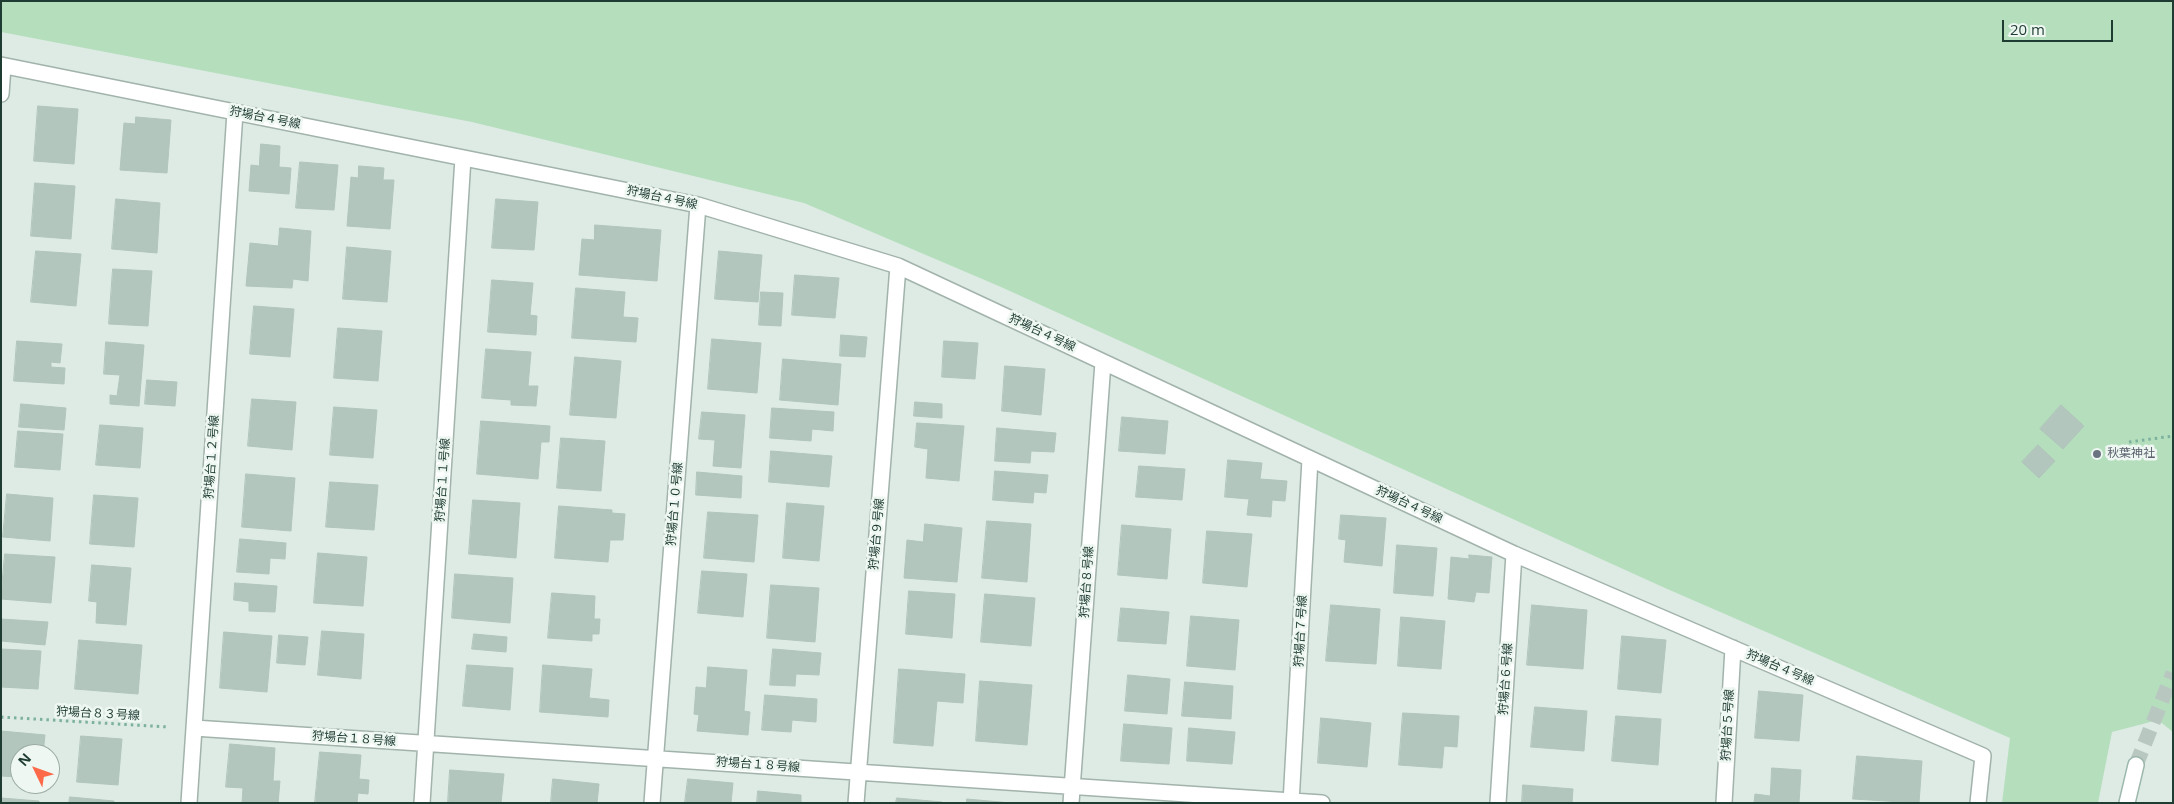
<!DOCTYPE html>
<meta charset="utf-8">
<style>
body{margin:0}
#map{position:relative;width:2174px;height:804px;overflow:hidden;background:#deebe4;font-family:"Open Sans",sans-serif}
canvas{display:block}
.frame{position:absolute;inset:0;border:2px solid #1e3c32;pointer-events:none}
.north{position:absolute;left:10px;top:744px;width:50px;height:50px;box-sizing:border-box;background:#eef7f2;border:1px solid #9baca5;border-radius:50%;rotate:312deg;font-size:14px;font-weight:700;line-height:20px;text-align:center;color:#1e3c32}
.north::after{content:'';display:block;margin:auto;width:18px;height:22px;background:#fc6a4a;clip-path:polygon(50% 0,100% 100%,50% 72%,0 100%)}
.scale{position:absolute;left:2002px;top:20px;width:111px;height:22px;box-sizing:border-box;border:2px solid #1e3c32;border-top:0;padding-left:6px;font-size:15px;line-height:18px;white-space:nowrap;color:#1e3c32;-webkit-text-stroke:4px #eef7f2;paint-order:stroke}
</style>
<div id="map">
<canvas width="2174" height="804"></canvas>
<div class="frame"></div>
<div class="north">N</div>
<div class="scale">20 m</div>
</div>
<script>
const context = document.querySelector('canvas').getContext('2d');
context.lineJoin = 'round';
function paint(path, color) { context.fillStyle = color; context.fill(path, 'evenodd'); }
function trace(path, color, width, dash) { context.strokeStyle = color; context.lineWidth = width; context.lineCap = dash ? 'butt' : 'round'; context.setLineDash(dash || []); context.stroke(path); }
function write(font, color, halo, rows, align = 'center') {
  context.font = font + ' "Open Sans","Noto Sans JP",sans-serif'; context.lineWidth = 5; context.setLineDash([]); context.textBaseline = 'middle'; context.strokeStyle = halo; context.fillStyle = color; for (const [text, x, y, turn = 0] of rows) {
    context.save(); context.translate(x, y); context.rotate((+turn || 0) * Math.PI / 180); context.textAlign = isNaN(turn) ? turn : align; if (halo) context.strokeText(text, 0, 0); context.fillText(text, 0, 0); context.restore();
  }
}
paint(new Path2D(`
 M1 1H2173V732L2158 720 2112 732 2098 803H2002L2010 738 1665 588 1001 287 804 203 472 122 1 32Z`), '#b5debd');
const building = new Path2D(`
 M38 106 78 109 74 164 34 161Z
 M136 117 171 120 167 173 120 170 124 123 135 124Z
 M261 144 280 146 279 167 291 168 289 194 249 191 251 165 259 166Z
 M300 162 338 165 334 210 296 208Z
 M359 166 384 168 383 180H394L390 229 347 226 351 177 358 178Z
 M35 183 75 186 71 239 31 236Z
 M116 199 160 203 157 253 112 249Z
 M496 199 538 202 534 250 492 248Z
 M595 225 661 230 657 281 579 275 582 239 594 240Z
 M280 228 311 231 308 281 293 279 292 288 246 286 250 243 278 246Z
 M347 247 391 251 387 302 343 299Z
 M36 251 81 254 76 306 31 302Z
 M719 251 762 255 758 302 715 299Z
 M113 269 152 271 148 326 109 324Z
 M795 275 839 278 835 318 792 315Z
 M492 280 533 283 530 315 537 316 536 335 488 332Z
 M576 288 625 292 623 317 638 318 636 342 572 338Z
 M761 292 783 293 781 326 759 325Z
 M254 306 294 309 290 357 250 354Z
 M338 328 382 331 378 381 334 378Z
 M841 335 867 337 865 357 840 356Z
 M712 339 761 343 757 393 708 389Z
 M17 341 62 344 60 363 51 362V367L65 368 64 384 14 381Z
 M944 341 978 343 975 379 942 377Z
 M106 342 144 345 139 406 110 404V395L117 396 120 375 104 374Z
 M486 349 531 352 528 386H538L536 406 511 405V400L482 398Z
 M575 357 621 361 616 418 570 415Z
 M783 359 841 364 838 405 780 400Z
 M1005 366 1045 369 1041 415 1002 411Z
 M147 380 177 382 175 406 145 404Z
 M252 399 296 402 292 450 248 446Z
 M915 402 942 404V418L914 416Z
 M21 404 66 408 64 430 19 427Z
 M2061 405 2084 426 2063 449 2040 429Z
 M334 407 377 410 373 458 330 455Z
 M772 408 834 412 833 431 812 429 811 441 770 438Z
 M702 412 745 415 741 468 713 466 715 440 699 439Z
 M1122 417 1168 421 1165 454 1119 451Z
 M481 421 550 426 549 442H541L538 479 477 474Z
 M917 423 964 426 959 481 926 478 928 449 915 447Z
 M100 425 143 428 140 468 96 465Z
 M997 428 1056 433 1054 452 1031 451 1030 463 995 461Z
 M18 431 63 434 60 470 15 467Z
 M561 438 605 441 601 491 557 488Z
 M2038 445 2055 461 2039 478 2022 462Z
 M771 451 832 456 829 487 769 482Z
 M1228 460 1262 463 1260 479 1287 481 1285 501 1272 500 1271 517 1247 515 1249 499 1225 497Z
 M1139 466 1185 469 1182 500 1136 497Z
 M995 471 1048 475 1046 493 1034 492 1033 503 993 500Z
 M697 472 742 476 741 498 696 495Z
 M246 474 295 478 291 531 242 527Z
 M330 482 378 485 374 530 326 527Z
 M7 494 53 498 50 541 3 537Z
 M94 495 138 498 134 547 90 544Z
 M473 500 520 503 516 558 469 554Z
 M787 503 824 506 819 561 783 558Z
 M559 506 612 510V513L625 514 623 540H610L608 562 555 558Z
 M708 512 758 515 754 562 704 558Z
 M1341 515 1386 518 1382 566 1344 562 1346 540 1339 539Z
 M987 521 1031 524 1027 582 982 578Z
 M925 524 962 528 957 582 904 578 907 540 923 542Z
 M1122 525 1171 529 1167 579 1118 575Z
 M1207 531 1252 534 1247 587 1203 583Z
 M240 539 286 543 285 559 270 558 269 574 237 572Z
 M1397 545 1437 548 1433 596 1394 593Z
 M318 553 367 557 363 606 314 603Z
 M5 554 55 557 51 603 1 599Z
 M1469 555 1492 557 1489 593 1476 592 1474 602 1448 599 1451 557 1469 559Z
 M92 565 131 568 126 625 96 623 97 602 89 601Z
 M702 571 747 574 743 617 698 613Z
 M455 574 513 578 510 623 452 618Z
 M235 583 277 586 275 612 249 611V602L234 600Z
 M771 585 819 588 815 642 767 638Z
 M909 591 955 594 952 638 906 634Z
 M552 593 595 596 594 619H600L599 634H592V641L548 638Z
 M985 594 1035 598 1031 646 981 642Z
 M1331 605 1380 609 1376 664 1326 661Z
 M1532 605 1587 610 1583 669 1527 665Z
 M1121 608 1169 612 1166 644 1118 641Z
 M1191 616 1239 620 1235 670 1187 666Z
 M1401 617 1445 621 1441 669 1398 666Z
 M1 619 48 622 45 645 1 641Z
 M322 631 364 634 361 679 318 675Z
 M224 632 272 636 267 692 220 688Z
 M474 634 507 637 506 652 472 649Z
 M279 635 308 637 305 665 277 663Z
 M1622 636 1666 640 1661 693 1618 689Z
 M79 640 142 645 138 694 75 689Z
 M1 649 41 651 38 689 1 687Z
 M773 649 821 653 819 675 796 674 795 686 770 685Z
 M467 665 513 668 510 710 463 706Z
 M543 665 592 669 589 698 609 700 608 717 540 712Z
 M708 667 747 670 744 711 750 712 748 735 697 731 699 715 694 714 696 687 706 688Z
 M899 669 965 674 963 703 937 701 933 746 894 743Z
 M1128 675 1170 679 1167 714 1125 711Z
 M980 681 1032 685 1027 745 976 741Z
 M1185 682 1233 686 1231 719 1182 716Z
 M1759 691 1803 695 1799 741 1755 738Z
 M765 695 817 699 816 722 792 720 791 732 762 730Z
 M1535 707 1587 711 1584 751 1531 747Z
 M1403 713 1459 716 1457 747 1444 746 1442 768 1399 765Z
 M1616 716 1661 719 1658 765 1612 761Z
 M1321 718 1371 723 1367 767 1318 763Z
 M1124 724 1172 728 1169 764 1121 761Z
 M1189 728 1235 732 1232 764 1187 761Z
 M1 731 45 735 43 754H20V777L1 776Z
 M81 736 122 739 118 785 77 782Z
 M230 744 275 748 273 781H280L278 803H242L243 788 226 787Z
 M320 752 361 755 359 779 369 780 368 794 358 793 357 803H315Z
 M1857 756 1922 761 1919 803 1853 799Z
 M1772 768 1801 770 1799 803H1754L1755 794 1770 796Z
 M450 770 504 774 501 803H448Z
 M553 779 599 784 597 803H551Z
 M688 779 733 783 731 803H685Z
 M1523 785 1573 789 1572 803H1522Z
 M758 791 801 795V803H757Z
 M70 797 114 801V803H69Z
 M1 798 39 801V803H1Z
 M897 798 942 802V803H896Z
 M967 799 1011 803H967Z`);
paint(building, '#b3c6bd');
trace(building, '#b0c5bb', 1);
trace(new Path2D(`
 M2136 765 2173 673`), '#b8c8c0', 15, [15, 8]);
const street = new Path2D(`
 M1 65 698 205 898 266 1514 554 1983 756 1978 803
 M1 94 3 66
 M194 728 1322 803
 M189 803 235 112
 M422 803 463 158
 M652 803 698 205
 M856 803 898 266
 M1071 803 1103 362
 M1291 803 1310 459
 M1498 803 1514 554
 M1724 803 1733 648`);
const secondary = new Path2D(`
 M2127 803 2136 765`);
trace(street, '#a1b3ab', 18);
trace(secondary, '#9cb7ac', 18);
trace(new Path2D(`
 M2129 442 2173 436
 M1 717 168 727`), '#7cb19d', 3, [2.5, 4]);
trace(street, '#fff', 15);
trace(secondary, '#fff', 15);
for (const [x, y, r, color] of [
 [2097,454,5,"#6b7280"]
]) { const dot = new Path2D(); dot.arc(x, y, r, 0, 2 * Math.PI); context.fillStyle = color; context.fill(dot); trace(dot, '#eef7f2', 2); }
write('12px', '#1e3c32', '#eef7f2', [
 ["狩場台４号線",265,118,11],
 ["狩場台４号線",662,198,12],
 ["狩場台４号線",1042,333,25],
 ["狩場台１２号線",212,457,-86],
 ["狩場台１１号線",443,480,-86],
 ["狩場台１０号線",675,504,-85],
 ["狩場台４号線",1409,505,25],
 ["狩場台９号線",877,534,-85],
 ["狩場台８号線",1087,582,-86],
 ["狩場台７号線",1301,631,-87],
 ["狩場台４号線",1780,668,23],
 ["狩場台６号線",1506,679,-86],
 ["狩場台８３号線",98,714,3],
 ["狩場台５号線",1728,725,-87],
 ["狩場台１８号線",354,739,4],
 ["狩場台１８号線",758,765,4]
]);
write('12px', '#5b616d', '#eef7f2', [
 ["秋葉神社",2107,454]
], 'left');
</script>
